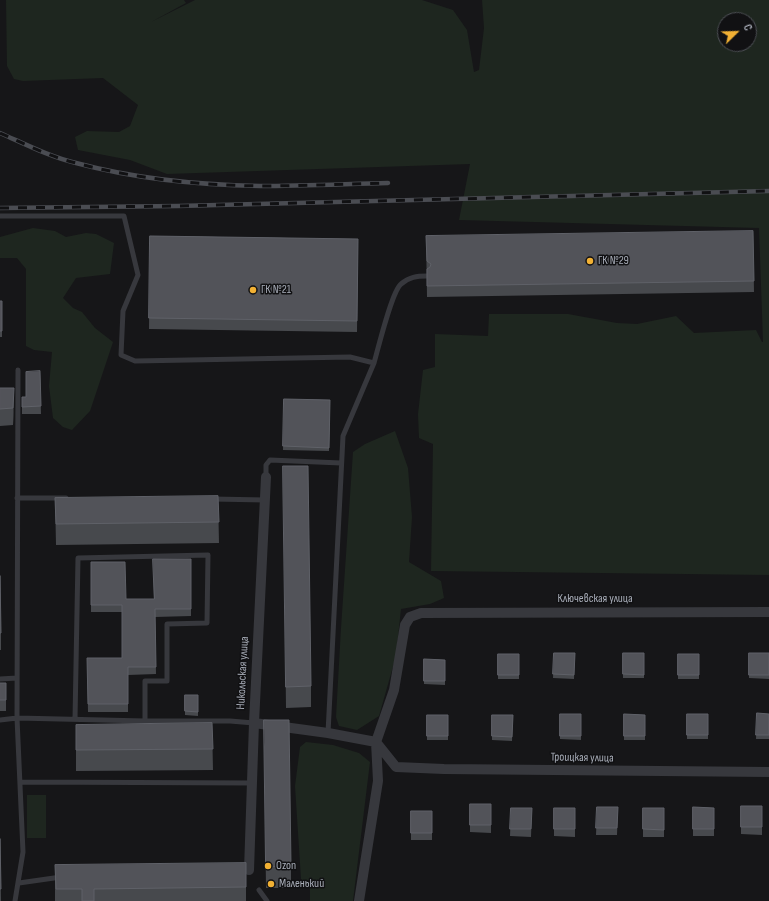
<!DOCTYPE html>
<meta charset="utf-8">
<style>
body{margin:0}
#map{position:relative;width:769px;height:901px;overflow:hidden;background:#161618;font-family:"Sofia Sans Condensed",sans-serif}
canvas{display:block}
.north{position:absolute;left:717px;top:12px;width:40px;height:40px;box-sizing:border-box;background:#111113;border:1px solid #4d4f55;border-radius:50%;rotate:67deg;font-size:11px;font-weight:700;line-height:16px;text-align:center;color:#a8adb8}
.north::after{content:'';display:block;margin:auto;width:14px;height:18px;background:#f2b134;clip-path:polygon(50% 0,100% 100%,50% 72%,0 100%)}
</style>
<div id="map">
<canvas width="769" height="901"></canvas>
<div class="north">С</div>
</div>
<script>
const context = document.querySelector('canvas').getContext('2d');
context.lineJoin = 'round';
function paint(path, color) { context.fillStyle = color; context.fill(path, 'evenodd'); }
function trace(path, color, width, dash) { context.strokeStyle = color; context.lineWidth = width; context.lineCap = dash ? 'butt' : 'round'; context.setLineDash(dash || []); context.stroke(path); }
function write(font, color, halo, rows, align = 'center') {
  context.font = font + ' "Sofia Sans Condensed",sans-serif'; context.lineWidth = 3; context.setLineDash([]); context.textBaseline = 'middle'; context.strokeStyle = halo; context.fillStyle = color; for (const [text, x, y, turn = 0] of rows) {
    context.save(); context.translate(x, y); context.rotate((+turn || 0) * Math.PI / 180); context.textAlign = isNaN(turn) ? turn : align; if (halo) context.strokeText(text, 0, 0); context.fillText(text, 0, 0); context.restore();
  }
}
paint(new Path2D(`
 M6 0H184L186 3 151 22 195 0H422L453 10 467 30 474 72 479 70 484 28 482 0H769V575L431 571 433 444 419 438 418 414 423 370 435 367V334L488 336 489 314H568L617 323 637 324 676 316 694 333 756 330 762 342H763L759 228 459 220 470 164 167 174 130 160 78 150 75 137 87 131 119 132 130 126 138 105 103 78 23 81 14 79 7 66ZM725 20H749V44H725Z
 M33 228 55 231 66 237 86 233 96 234 114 243 110 274 76 278 63 298 73 308 82 312 95 328 113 342 90 411 72 430 63 427 53 418 49 386 52 352 34 350 26 346V269L17 258H0V237Z
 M395 431 408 468 412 517 409 562 441 581 444 598 430 604 401 609 396 656 379 716 357 730 339 726 336 717 341 628 353 452 365 444Z
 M306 742 333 745 359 753 370 762 353 901H310V887L301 879 295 786 300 747Z
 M27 795H46V838H27Z`), '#1e261f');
trace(new Path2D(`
 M0 216H124L138 275 123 311 121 355 135 361 350 357 374 363 343 436 328 733
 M374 363C378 349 392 291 401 284 409 277 417 276 427 276
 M266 477V465L270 460 341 463
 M17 498H66
 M212 499 266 500
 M0 679 17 678
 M75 719 78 558 208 555 207 623 167 624V681H145V721
 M0 720 17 718 145 721H230L254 723
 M20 782 252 783
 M19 883 61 877
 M259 890 267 901
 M15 901 23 852 17 718 18 370`), '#37383d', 5);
trace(new Path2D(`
 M254 723 328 733 376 742 396 767 444 769 769 772
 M249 870 254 723 266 477
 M359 901 378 781 376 742 394 690 405 625 410 617 421 613 769 612`), '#37383d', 10);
const rail = new Path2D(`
 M0 133C25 144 50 157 76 163 136 179 198 185 260 186 303 186 345 184 388 183
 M0 208 178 206 769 191`);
trace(rail, '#4a4c52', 4.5);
trace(rail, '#111113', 3, [9]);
paint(new Path2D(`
 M753 231 754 292 427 297 426 236Z
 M150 236 358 239 357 332 149 329Z
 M0 301H2V337H0Z
 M40 371 41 414H22V397H26Z
 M0 388 14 405 13 425 0 426V455Z
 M284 399 330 400 329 451 283 450Z
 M283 466 311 686V707L286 708Z
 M218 496 219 543 56 545 55 498Z
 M191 559V616L155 617 156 674 128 675V712H88L87 658H122V612H91V562L126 599H154Z
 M0 576 1 633V650H0Z
 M554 653H575L574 679 553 678Z
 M623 653H644V678H623Z
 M749 653H769V679L749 678Z
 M498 654H519V679H498Z
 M678 654H699V679H678Z
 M424 659 445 660V685L424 684Z
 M0 683 6 694V711H0Z
 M185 695H198V716L185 715Z
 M757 713 769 714V739H756Z
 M560 714H581V740L560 739Z
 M624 714 645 715V740H624Z
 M687 714H708V739H687Z
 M427 715H448V740H427Z
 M492 715H513L512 741 492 740Z
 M212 723 213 770 76 771V725Z
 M264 742 291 866V888H266Z
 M470 804H491V833L470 832Z
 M741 806H762V835L741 834Z
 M597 807H618L617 835H596Z
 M693 807 714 808V836H693Z
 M511 808H532L531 837 510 836Z
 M554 808H575V837L554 836Z
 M643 808H664V837H643Z
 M411 811H432V840H411Z
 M0 839 1 901H0Z
 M246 863V901H55V865Z`), '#47494d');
paint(new Path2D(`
 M14 388V405L13 425V408Z`), '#2f3033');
const building = new Path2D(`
 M753 231 754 281 427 286V269L430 267 431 264 427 261 426 236Z
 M150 236 358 239 357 321 149 318Z
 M0 301H2V331H0Z
 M40 371 41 406 22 407V397H26V372Z
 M0 388H14L13 408 0 409Z
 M284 399 330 400 329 448 283 446Z
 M283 466H308L311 686 286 687Z
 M218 496 219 522 56 524 55 498Z
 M153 559H191V609H155L156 667H128V704H88L87 658H122V605H91V562H125L126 599H154Z
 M0 576 1 633H0Z
 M554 653H575L574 675 553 674Z
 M623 653H644V675L623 674Z
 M749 653H769V675H749Z
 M498 654H519V675H498Z
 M678 654H699V675H678Z
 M424 659 445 660V681H424Z
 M0 683H6V700H0Z
 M185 695H198V712L185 711Z
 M757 713 769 714V735H756Z
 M560 714H581V736H560Z
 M624 714 645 715V736H624Z
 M687 714H708V735H687Z
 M427 715H448V736H427Z
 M492 715H513L512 737 492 736Z
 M264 720H289L291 866 266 867Z
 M212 723 213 749 76 750V725Z
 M470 804H491V825H470Z
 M741 806H762V827H741Z
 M597 807H618L617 828H596Z
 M693 807 714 808V829H693Z
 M511 808H532L531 829H510Z
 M554 808H575V829H554Z
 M643 808H664V830L643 829Z
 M411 811H432V833H411Z
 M0 839 1 889H0Z
 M246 863V887L94 889V901H82V889H56L55 865Z`);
paint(building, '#525359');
trace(building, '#5f6168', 1);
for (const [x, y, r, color] of [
 [590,261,4,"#f2b134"],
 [253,290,4,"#f2b134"],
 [268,866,4,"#f2b134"],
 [271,884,4,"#f2b134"]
]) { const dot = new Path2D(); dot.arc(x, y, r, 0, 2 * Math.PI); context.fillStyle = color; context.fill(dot); trace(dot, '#111113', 1.5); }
write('12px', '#a8adb8', '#111113', [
 ["ГК №29",598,261],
 ["ГК №21",261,290],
 ["Ozon",276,866],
 ["Маленький",279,884]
], 'left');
write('12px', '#a8adb8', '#111113', [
 ["Ключевская улица",595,599],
 ["Никольская улица",243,673,-87],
 ["Троицкая улица",582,758,1]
]);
</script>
